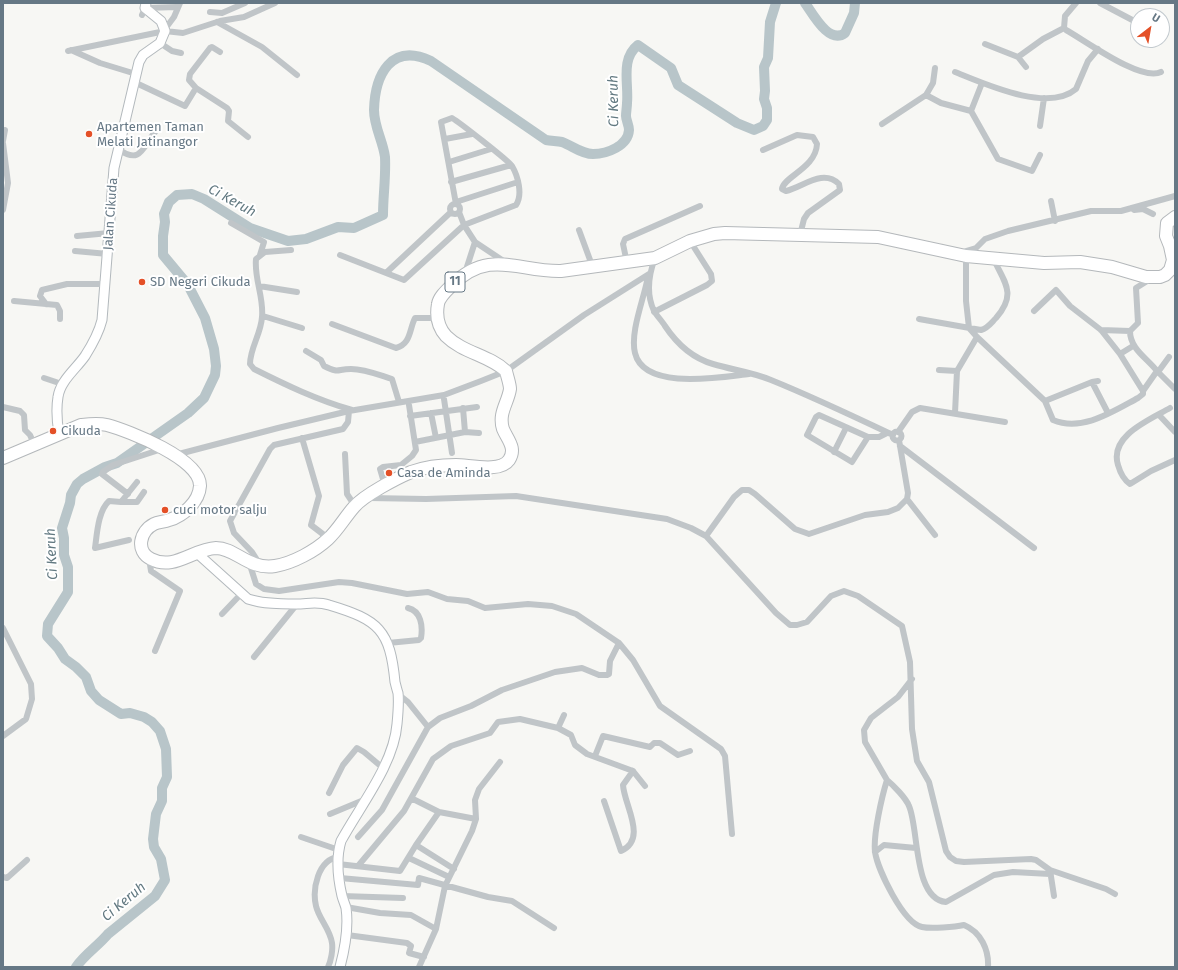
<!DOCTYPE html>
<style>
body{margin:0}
#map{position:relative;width:1178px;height:970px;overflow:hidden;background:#f7f7f4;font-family:"Fira Sans",sans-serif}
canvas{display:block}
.frame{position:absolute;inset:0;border:4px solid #667885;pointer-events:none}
.north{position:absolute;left:1130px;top:8px;width:40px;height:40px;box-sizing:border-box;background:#fff;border:1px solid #c2c9ce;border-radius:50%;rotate:31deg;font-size:11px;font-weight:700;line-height:16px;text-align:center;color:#667885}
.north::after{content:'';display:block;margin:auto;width:14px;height:18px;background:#e45027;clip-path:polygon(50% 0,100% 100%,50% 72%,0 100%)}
</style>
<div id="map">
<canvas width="1178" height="970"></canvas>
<div class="frame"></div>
<div class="north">U</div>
</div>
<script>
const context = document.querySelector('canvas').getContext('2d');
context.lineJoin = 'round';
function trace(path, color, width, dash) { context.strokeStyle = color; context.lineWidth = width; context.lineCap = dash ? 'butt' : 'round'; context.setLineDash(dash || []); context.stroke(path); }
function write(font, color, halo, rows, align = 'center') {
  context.font = font + ' "Fira Sans",sans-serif'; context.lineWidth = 4; context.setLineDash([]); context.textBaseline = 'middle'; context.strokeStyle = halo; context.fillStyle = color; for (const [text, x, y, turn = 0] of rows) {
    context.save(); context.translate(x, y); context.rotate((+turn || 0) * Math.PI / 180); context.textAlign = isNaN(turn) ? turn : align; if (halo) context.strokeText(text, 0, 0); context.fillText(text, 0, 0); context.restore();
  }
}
trace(new Path2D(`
 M805 3C813 14 829 45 845 33L854 13 855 3
 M76 967C85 954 98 946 108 934L155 896 165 880 161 859 154 847 153 839 156 814 162 801V788L167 777 166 749 160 731 152 722 144 717 130 713 121 714 99 700 91 691 86 677 76 667 65 659 58 648 47 636 48 624 68 592V567L64 555V538L62 528 70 503 71 495 77 484 83 479 105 467 117 463 188 413 204 398 215 375 216 366 214 349 205 318 188 285 163 255V236L165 222 164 214 169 202 177 195 192 194 204 199 250 228 288 241 306 239 338 227 354 228 383 215C383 196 386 177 385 157 383 141 374 127 374 110 375 75 391 42 431 61L546 140C551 141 557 141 562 142 573 146 581 154 593 154 607 154 628 146 629 130 629 125 626 120 626 116 626 112 627 107 627 103 629 84 620 59 638 45L671 68 678 85 737 123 754 130 763 126 767 120V108L764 99 765 91 764 67 768 58 770 22 776 3`), '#b8c5c9', 10);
const secondary = new Path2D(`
 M59 434C57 422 56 409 58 397 60 381 76 369 85 356 92 345 99 332 102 320L114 168 139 62 143 55 160 43 165 31 161 21 145 8 146 3
 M198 554 248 599C263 604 281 604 296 604 308 604 317 601 329 605 379 620 390 630 395 682 396 686 397 690 398 693 399 703 398 714 397 724 394 764 360 806 341 841 336 858 338 879 342 896 343 900 345 904 346 908 349 928 345 948 340 967`);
const highway = new Path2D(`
 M3 458 81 425C90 424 98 423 107 425 129 431 201 459 200 486 199 502 183 516 169 520 164 522 158 522 154 524 140 531 135 551 151 559 174 571 193 549 216 548 236 548 248 570 275 566 293 563 315 551 328 539 338 530 345 517 354 507 364 495 397 478 411 472 425 467 441 465 456 465 469 465 500 473 509 460 517 448 507 439 503 429 498 413 508 403 510 389 510 384 507 376 506 371 489 355 463 353 446 336 438 327 436 315 438 304 439 297 447 290 452 285 490 248 518 272 561 271L655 258 690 241 714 234 725 233 878 237 966 256 1044 263 1080 262 1112 267 1146 277H1160L1165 275 1170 270 1173 260 1170 246 1166 236 1167 223 1175 217`);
trace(secondary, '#b3b9bd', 11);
trace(highway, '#b4b8bb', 14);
trace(new Path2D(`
 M1076 3 1065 16 1064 28 1066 30C1086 41 1141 82 1161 72
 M1100 3 1138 23
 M210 12 222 13 245 3
 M142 15 145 8 176 7
 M217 22 262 47 297 75
 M165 29 174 17 180 3
 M160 43 172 51 181 53
 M985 44 1018 57 1043 39 1064 28
 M71 50 100 63 136 74
 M68 51 165 31 183 33 220 21 244 17 275 3
 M1018 57 1026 67
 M955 72C985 84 1048 113 1076 89L1088 61 1098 49
 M134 82 185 106 196 88 189 80 190 74 210 48 212 47 220 52
 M196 88 227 108 229 111 228 121 248 137
 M926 95 933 83 935 68
 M971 111 982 83
 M882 124 926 95 941 103 971 111 998 159 1032 171 1040 155
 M1040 126 1044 98
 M445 139 472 134
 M3 141 5 130
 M3 143 8 183 3 210
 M118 149C141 165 142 148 155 132
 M763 150 797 135 813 137 817 144C816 168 783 177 782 189L786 191C803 187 823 168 839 184L840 190 808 213 804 219 800 235
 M449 162 491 149
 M451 182 511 165
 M1051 201 1055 221
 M456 202 518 182
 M450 209a5 5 0 1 1 10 0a5 5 0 1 1-10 0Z
 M1134 210 1143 209 1153 214
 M459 212 464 225 475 242 465 273
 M231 223 264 242 260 255
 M579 230 593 268
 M77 236 109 233
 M475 242 505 262
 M291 250 265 252 256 259C254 279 264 297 262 317 261 334 250 348 250 364L254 369C286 385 317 400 352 410
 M75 251 108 254
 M340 255 404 280 464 225 516 205C523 195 518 176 512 166 509 161 459 122 452 118L441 122 456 204
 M963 256 966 251 976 248 985 239 1008 231 1091 211H1121L1175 196
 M966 256V301L969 328 977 337 1045 401 1092 382
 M655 258C649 274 646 294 654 311 657 316 662 321 665 326 677 344 692 358 713 364 733 370 752 372 771 380 813 397 853 416 893 435
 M627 263 623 244 625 239 700 206
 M387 272 451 212
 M647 281C643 301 630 333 635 353 644 391 721 377 749 374
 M259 286 297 292
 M14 301 57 305 60 311V319
 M46 304 40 296 42 290 67 284H104
 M1034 311 1056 290 1070 306 1101 330 1120 354
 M654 312 707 285 712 281 711 274 690 241
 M263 316 302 328
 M919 319 981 330C988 328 991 323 996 318 1017 294 1005 283 993 258
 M332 324 396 348C411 344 409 330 415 318H438
 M1101 330 1130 331
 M1130 331 1138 323 1136 288 1152 278
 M1130 331C1130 349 1147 358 1157 371
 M1133 346 1120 354 1143 391 1157 371 1175 389
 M306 351 321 360 324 366C340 374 336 369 351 369 365 369 379 375 392 379L399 402
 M939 370 957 371 977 337
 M1158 372 1169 357
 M44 378 62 384
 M1098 381 1092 382 1108 413
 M444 399 452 453
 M1045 401 1053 420C1082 432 1112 412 1138 398L1143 394V391
 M3 407 20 411 24 415 25 430 30 435 35 446
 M463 408 465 432
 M1170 408C1149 420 1109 436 1118 465 1120 472 1124 480 1130 484L1151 471 1175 460
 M431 413 436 438
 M955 413 957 371
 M1159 415 1175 432
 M410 416 477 407
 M892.5 436a4.5 4.5 0 1 1 9 0a4.5 4.5 0 1 1-9 0Z
 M898 432 912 412 920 408 1005 422
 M868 437 852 462 807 435 816 417 819 415 868 437H879L887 433
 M302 438 319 496 311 525 328 538
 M415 442 465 432 479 433
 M900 446 1034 548
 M834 452 846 428
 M345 454 347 494 355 506
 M175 455 278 428 349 411 444 395 481 381 506 371 584 315 649 274
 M385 486 380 469 383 467 401 465 412 456 416 450 409 405
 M128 494 102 474 103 472 113 465 162 449
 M369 498 426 499 516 496 667 519 691 528 706 536 776 613 790 625H797L807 622 831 596 844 591 858 596 902 626 910 662 912 729 917 761 929 782 946 851 950 857 956 861 964 862 1031 859 1036 860 1050 870 1054 896
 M907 499 935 535
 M121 502H137L144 492
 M706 536 734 497 742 490H749L755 494 795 529 809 534 865 515 888 512 898 508 907 499 908 493 899 440
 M129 540 95 548C97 534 98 511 109 501L121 502 137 482
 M149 558 151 571 180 591 155 651
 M249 562 256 584 264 589 279 591 339 582 352 583 407 594 428 592 447 599 468 601 485 608 528 604 552 606 576 614 619 643 610 661 609 674 607 675H599L582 668 555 672 502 690 471 706 440 718 428 727 382 810 358 837
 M259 563 252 552 234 533 230 521 270 449 274 445 343 429 348 422 349 411
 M222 614 241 594
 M3 628 31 684 32 699 26 719 3 736
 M388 643 419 640 421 638C423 626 421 611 408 608
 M619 643 633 660 660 706 721 749 725 756 732 834
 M254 657 297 604
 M912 679 898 697 871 718 864 730 865 742 887 780C882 796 873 835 875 852 878 870 903 923 922 927 931 929 955 927 964 925 981 932 989 950 988 967
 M398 694 408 702 428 727
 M558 728 571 735 575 745 587 754 633 771 645 786
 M595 756 603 736 650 747 654 743H660L678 755 690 751
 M887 780C893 785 906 798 909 806 919 828 913 899 946 902L994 875 1013 872 1050 874
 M329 793 343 765 357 748 364 752 383 768
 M413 799 439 812 476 819
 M604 801 621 851C648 839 624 805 623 785L633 771
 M439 812 416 845 454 869
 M330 814 366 799
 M301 837 339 850
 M875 852 884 845 916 848
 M409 858 449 877
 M338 864 400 871 416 845
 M358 866 404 811 433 759 451 746 490 733 498 722 520 719 558 728 564 715
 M1050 870 1106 889 1115 894
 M3 877 7 878 27 860
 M340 878 418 885 419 878 488 897 512 901 554 928
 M342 896 403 898
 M346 907 380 913 411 915 436 929
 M347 935 407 943 411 946 409 953 424 957
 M328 967C331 961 333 950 332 943 330 929 319 919 316 906 312 889 318 860 338 857
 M419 967 436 929 445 886 472 831 476 819 475 800 479 789 500 762`), '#c0c5c8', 6);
trace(secondary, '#fff', 9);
trace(highway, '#fff', 12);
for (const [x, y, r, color] of [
 [89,134,4,"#e45027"],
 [142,282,4,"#e45027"],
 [53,431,4,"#e45027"],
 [389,473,4,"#e45027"],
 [165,510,4,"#e45027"]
]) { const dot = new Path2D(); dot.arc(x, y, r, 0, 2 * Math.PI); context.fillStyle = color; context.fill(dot); trace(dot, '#fff', 1.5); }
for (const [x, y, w] of [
 [455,282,20]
]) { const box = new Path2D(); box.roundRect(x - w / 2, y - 10, w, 20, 3); context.fillStyle = '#fff'; context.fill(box); trace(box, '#667885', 1); }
write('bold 12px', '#667885', null, [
 ["11",455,282]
]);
write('13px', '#667885', '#fff', [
 ["Apartemen Taman",97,127],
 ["Melati Jatinangor",97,142],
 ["SD Negeri Cikuda",150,282],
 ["Cikuda",61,431],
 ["Casa de Aminda",397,473],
 ["cuci motor salju",173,510]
], 'left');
write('13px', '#667885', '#fff', [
 ["Jalan Cikuda",111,214,-86]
]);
write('italic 14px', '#627981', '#fff', [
 ["Ci Keruh",614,101,-91],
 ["Ci Keruh",232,201,29],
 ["Ci Keruh",52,554,-93],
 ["Ci Keruh",124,902,-40]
]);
</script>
